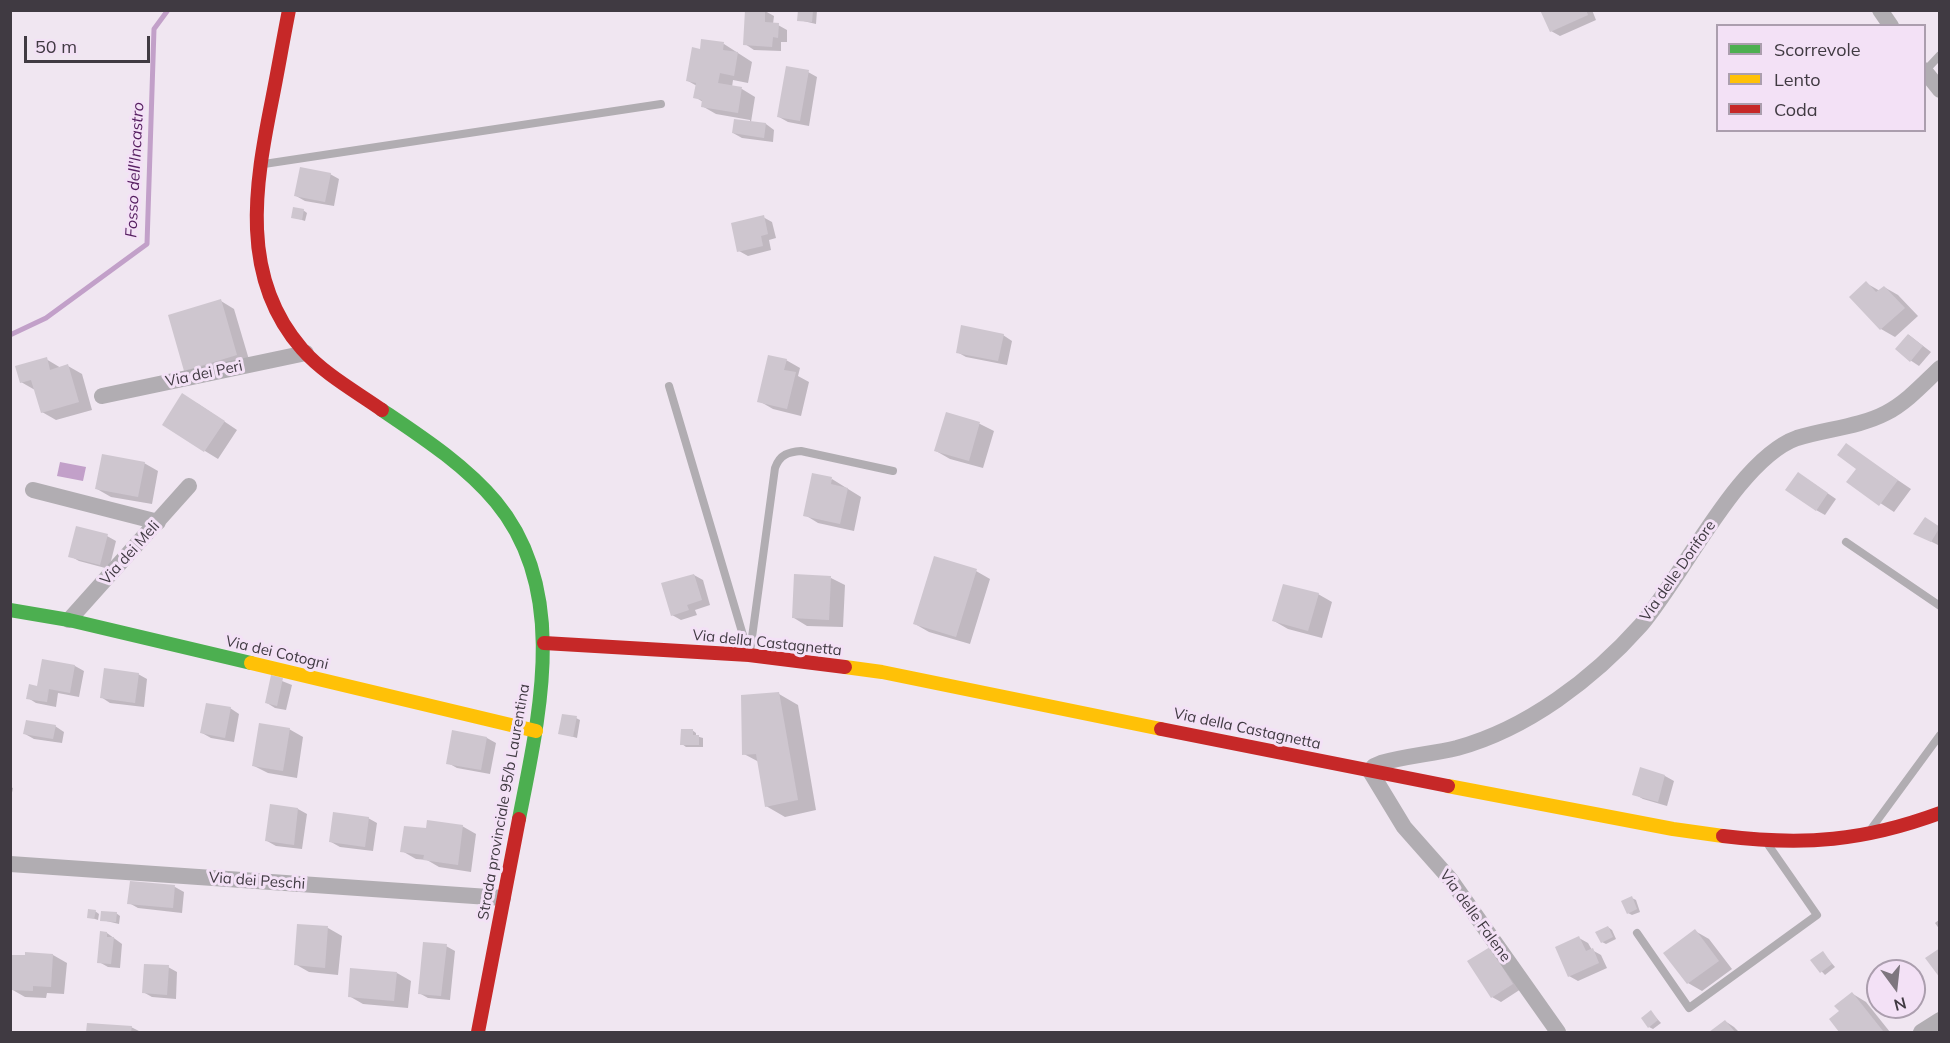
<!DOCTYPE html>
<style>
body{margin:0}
#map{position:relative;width:1950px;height:1043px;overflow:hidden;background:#f0e6f1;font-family:Mulish,sans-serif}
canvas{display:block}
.frame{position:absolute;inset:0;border:12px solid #403a42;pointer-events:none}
.legend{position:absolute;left:1716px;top:24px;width:210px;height:108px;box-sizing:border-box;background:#f3e1f6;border:2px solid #ab9eae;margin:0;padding:8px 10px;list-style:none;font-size:18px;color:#403a42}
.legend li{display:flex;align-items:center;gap:12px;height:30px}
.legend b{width:30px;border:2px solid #ab9eae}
.north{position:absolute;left:1866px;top:959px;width:60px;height:60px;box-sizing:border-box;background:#f3e1f6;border:2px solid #ab9eae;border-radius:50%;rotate:165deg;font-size:16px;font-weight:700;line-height:24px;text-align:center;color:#403a42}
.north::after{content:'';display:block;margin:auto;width:21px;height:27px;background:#7e767f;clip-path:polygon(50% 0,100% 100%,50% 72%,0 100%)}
.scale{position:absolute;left:24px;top:36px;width:126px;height:27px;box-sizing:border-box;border:3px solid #403a42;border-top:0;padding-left:8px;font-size:18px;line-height:21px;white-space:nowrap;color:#403a42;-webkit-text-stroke:4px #f3e1f6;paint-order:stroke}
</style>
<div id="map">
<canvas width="1950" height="1043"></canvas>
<div class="frame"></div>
<ul class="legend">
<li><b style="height:8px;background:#4caf50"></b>Scorrevole</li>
<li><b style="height:8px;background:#ffc107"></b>Lento</li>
<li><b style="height:8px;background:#c62828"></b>Coda</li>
</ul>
<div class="north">N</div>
<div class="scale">50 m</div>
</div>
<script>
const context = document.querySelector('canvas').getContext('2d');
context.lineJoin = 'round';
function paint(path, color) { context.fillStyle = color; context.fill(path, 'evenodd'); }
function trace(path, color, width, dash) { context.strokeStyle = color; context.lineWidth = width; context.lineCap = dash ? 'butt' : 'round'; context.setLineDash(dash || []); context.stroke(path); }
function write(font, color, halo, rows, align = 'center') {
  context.font = font + ' Mulish,sans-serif'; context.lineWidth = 6; context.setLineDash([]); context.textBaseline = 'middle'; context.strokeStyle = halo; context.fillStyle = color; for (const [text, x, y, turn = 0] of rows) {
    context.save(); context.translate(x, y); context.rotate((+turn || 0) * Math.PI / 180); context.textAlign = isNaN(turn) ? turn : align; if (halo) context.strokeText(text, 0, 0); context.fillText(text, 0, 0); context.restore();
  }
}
paint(new Path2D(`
 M60 462 86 467 83 481 57 476Z`), '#c2a0c9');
paint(new Path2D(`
 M800 10H817L816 24 799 20Z
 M1542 10H1592L1596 20 1560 36 1551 31Z
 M765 11 774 16 773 24 778 25 787 30V42H781V51L754 50 745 44Z
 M724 44 752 62 748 83 733 80 732 87 742 89 755 97 751 122 766 124 774 130 773 142 742 138 733 133 750 122V120L716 114 702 106 703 102 695 97 697 86 688 81 701 50Z
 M808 72 817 77 809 126 788 122 779 117Z
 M330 174 339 179 334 206 305 201 296 196Z
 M303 210 307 213 305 221 293 217Z
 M763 217 772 222 776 238 769 240 771 250 748 256 739 251Z
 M1866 283 1880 291 1884 287 1898 295 1918 316 1895 337 1881 329 1851 297Z
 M221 301 234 309 250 363 186 370Z
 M1003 335 1012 341 1007 365 966 357 957 352Z
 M1909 335 1931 352 1919 366 1910 360Z
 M46 359 61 368 68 366 82 374 92 410 56 420 42 412 35 390 21 382Z
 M786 360 800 368 798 376 809 382 801 416 773 409 759 401Z
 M197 403 237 430 218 459 205 451Z
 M947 414 980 424 994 431 983 468 950 459 936 451Z
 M1846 445 1911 489 1894 512 1848 482 1858 468Z
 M144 463 158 471 152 504 111 497 97 489Z
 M832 479 861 497 854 531 818 523 805 515Z
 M1807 479 1836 499 1825 515 1816 510Z
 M1940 528V546L1924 538Z
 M107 536 116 541 109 569 79 561 70 556Z
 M976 571 990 579 970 644 929 632 915 624Z
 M694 575 703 580 710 605 695 610 697 615 681 620 672 615Z
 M831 578 845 585 843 627 807 626 794 618Z
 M1318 594 1332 602 1322 638 1288 629 1274 621Z
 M43 661 75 666 84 671 79 697 58 693 56 707 36 703 28 698 39 687Z
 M138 674 147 679 144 707 110 703 101 697Z
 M272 677 292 685 286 710 275 708 267 703Z
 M779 694 798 705 816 810 785 817 766 806 759 762 744 754Z
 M230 708 239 714 234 742 211 738 202 733Z
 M576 718 580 720 577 738 560 733Z
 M55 726 64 732 62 743 34 739 25 734Z
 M289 729 303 737 297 778 268 773 254 766Z
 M692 730 696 733V736L703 738V747H686L682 744Z
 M453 732 487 738 496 743 490 774 457 768 448 763Z
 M1641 769 1665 776 1674 781 1667 806 1643 799 1634 794Z
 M10 787 13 788 10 802Z
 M271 806 298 809 307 814 302 849 276 846 267 841Z
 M368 818 377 823 373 851 340 847 331 842Z
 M462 826 476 834 471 872 439 867 427 860 416 859 402 851 427 830Z
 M131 882 175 887 184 892 182 913 138 908 129 903Z
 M1632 898 1636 900 1640 912 1632 915 1628 913Z
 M95 911 99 914 98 920 89 917Z
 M116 913 120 916 119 924 102 920Z
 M1940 919V930L1935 923Z
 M299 925 328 928 342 936 338 975 309 972 295 964Z
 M1608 927 1612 930 1616 939 1606 944 1602 942Z
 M1695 931 1709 939 1732 969 1702 991 1688 983 1666 953Z
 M107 933 122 944 120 968 108 967 99 962Z
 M1579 938 1588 943 1592 950 1601 955 1607 968 1578 981 1569 976Z
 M446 946 455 951 450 1000 428 998 419 993Z
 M1490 948 1521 989 1501 1002 1492 997Z
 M1823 953 1835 967 1825 975 1812 961Z
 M53 955 67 963 64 994 47 993 46 998 25 997 11 989 27 957Z
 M168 967 177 972 176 999 152 997 143 992Z
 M397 973 411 981 408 1008 363 1004 349 996Z
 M1853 994 1866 1002 1890 1032H1841L1831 1019 1841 1012Z
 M1651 1012 1661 1023 1653 1029 1649 1027Z
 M1725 1021 1734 1027 1739 1032H1711Z
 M88 1025 131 1027 141 1032H88Z`), '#0003');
trace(new Path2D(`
 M10 335 46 318 147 244 154 29 168 10`), '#c2a0c9', 5);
paint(new Path2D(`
 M745 10H765V22L779 23 778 38 773 37 772 47 743 45Z
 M798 10H813L812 22 797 21Z
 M1540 10H1586L1588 15 1550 32Z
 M701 39 724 42 723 50 738 52 734 76 720 73 718 83 742 87 738 113 701 107 702 100 693 98 696 83 686 81 692 47 700 49Z
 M786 66 809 70 800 121 777 117Z
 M734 119 766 123 764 138 732 133Z
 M300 167 331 173 325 202 294 196Z
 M293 207 304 209 302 220 291 218Z
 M764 215 768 234 761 236 763 246 737 252 731 223Z
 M1866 281 1876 292 1884 286 1905 308 1880 330 1849 297Z
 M221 299 237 355 184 371 168 315Z
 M961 325 1004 334 998 361 956 353Z
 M1908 334 1923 346 1910 362 1895 349Z
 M768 355 787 359 784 370 796 372 787 409 757 402Z
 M47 357 50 370 68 364 79 402 41 413 31 380 20 383 15 366Z
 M182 393 225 421 204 452 162 425Z
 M946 412 980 422 969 461 934 451Z
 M1846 443 1898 480 1879 506 1846 482 1856 469 1837 455Z
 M102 454 145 462 138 497 95 489Z
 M1798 472 1828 493 1816 511 1785 490Z
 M812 473 832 477 831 484 848 488 840 524 803 516Z
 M1925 517 1940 527 1931 542 1913 534Z
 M76 526 108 534 100 565 68 557Z
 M934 556 977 569 956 637 913 624Z
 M694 574 702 600 687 605 689 610 671 616 661 583Z
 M794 574 831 576 829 620 792 618Z
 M1283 584 1319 593 1308 631 1272 621Z
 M42 659 75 665 70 693 49 689 47 702 26 699 29 684 37 686Z
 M104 668 139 673 135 703 100 698Z
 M271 675 283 678 277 706 265 703Z
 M779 692 798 800 765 807 756 754 742 755 741 695Z
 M206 703 231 707 225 738 200 733Z
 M562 714 577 716 573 737 558 734Z
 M26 720 56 725 53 739 23 734Z
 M259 723 290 728 283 771 252 766Z
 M681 729H693V735H699V745H680Z
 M452 730 487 737 481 770 446 764Z
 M1640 767 1665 775 1658 802 1632 795Z
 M270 804 298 808 294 845 265 841Z
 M333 812 369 817 365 847 329 842Z
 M427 820 463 825 458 865 423 860 424 855 400 852 404 826 426 828Z
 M130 881 175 885 173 908 127 904Z
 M1632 896 1637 909 1627 914 1621 901Z
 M88 909 96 910 94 919 87 918Z
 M101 911 117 912 116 922 100 921Z
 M297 924 328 926 325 968 294 965Z
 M1608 926 1613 937 1601 943 1595 932Z
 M1695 929 1719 961 1687 984 1663 953Z
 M100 931 107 932V937H114L111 964 97 963Z
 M1579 936 1586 951 1593 948 1599 963 1568 977 1555 947Z
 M423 942 447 944 441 996 418 994Z
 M1490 947 1513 984 1491 998 1467 961Z
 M1940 948V978L1925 958Z
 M1823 951 1832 964 1820 973 1810 960Z
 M25 952 53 954 51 987 33 986V991L10 990 12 955H25Z
 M144 964 169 965 167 995 142 993Z
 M350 968 397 972 394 1001 348 997Z
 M1852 992 1883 1031 1882 1032H1839L1829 1019 1839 1011 1834 1006Z
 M1651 1010 1658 1020 1648 1028 1641 1018Z
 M1725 1020 1735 1032H1709Z
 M87 1023 132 1026 131 1032H86Z`), '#cec6cf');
trace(new Path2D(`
 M1925 71 1940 55
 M264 164 661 104
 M669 386 748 652
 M1846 542 1940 606
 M750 652 775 468C780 454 789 452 801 451L893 471
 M1871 829 1940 735
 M1637 933 1689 1008 1817 915 1769 846`), '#b1adb2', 8);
trace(new Path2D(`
 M1880 10 1891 26
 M1924 70 1940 90
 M102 396 306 353
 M33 490 158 522
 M69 620 189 486
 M10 864 503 898
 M1558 1032 1450 879 1404 827 1370 771 1374 766 1381 763C1406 756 1432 754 1457 748 1527 729 1593 679 1641 625 1683 576 1738 459 1797 438 1826 429 1859 427 1886 413 1907 402 1923 384 1940 368
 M1921 1032 1940 1020`), '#b1adb2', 16);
trace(new Path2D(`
 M382 410C422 437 465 465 496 502 570 591 539 716 519 819
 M10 610 69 620 251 663`), '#4caf50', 14);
trace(new Path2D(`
 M251 663 536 731
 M845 667 882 672 1161 729
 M1448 786 1673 829 1723 836`), '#ffc107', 14);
trace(new Path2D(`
 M289 10C283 40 278 70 272 100 255 185 239 277 302 349 324 374 355 391 382 410
 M544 643 749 655 845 667
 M1161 729 1448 786
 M1723 836C1804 846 1864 841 1940 813
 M478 1032 519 819`), '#c62828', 14);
write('15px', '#403a42', '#f3e1f6', [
 ["Via dei Peri",204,374,-12],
 ["Via dei Meli",130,553,-48],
 ["Via delle Dorifore",1678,571,-55],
 ["Via della Castagnetta",767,643,6],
 ["Via dei Cotogni",277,653,13],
 ["Via della Castagnetta",1247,729,12],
 ["Strada provinciale 95/b Laurentina",504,802,-80],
 ["Via dei Peschi",257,881,4],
 ["Via delle Falene",1475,916,54]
]);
write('italic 16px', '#561e61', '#f3e1f6', [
 ["Fosso dell'Incastro",135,170,-87]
]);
</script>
